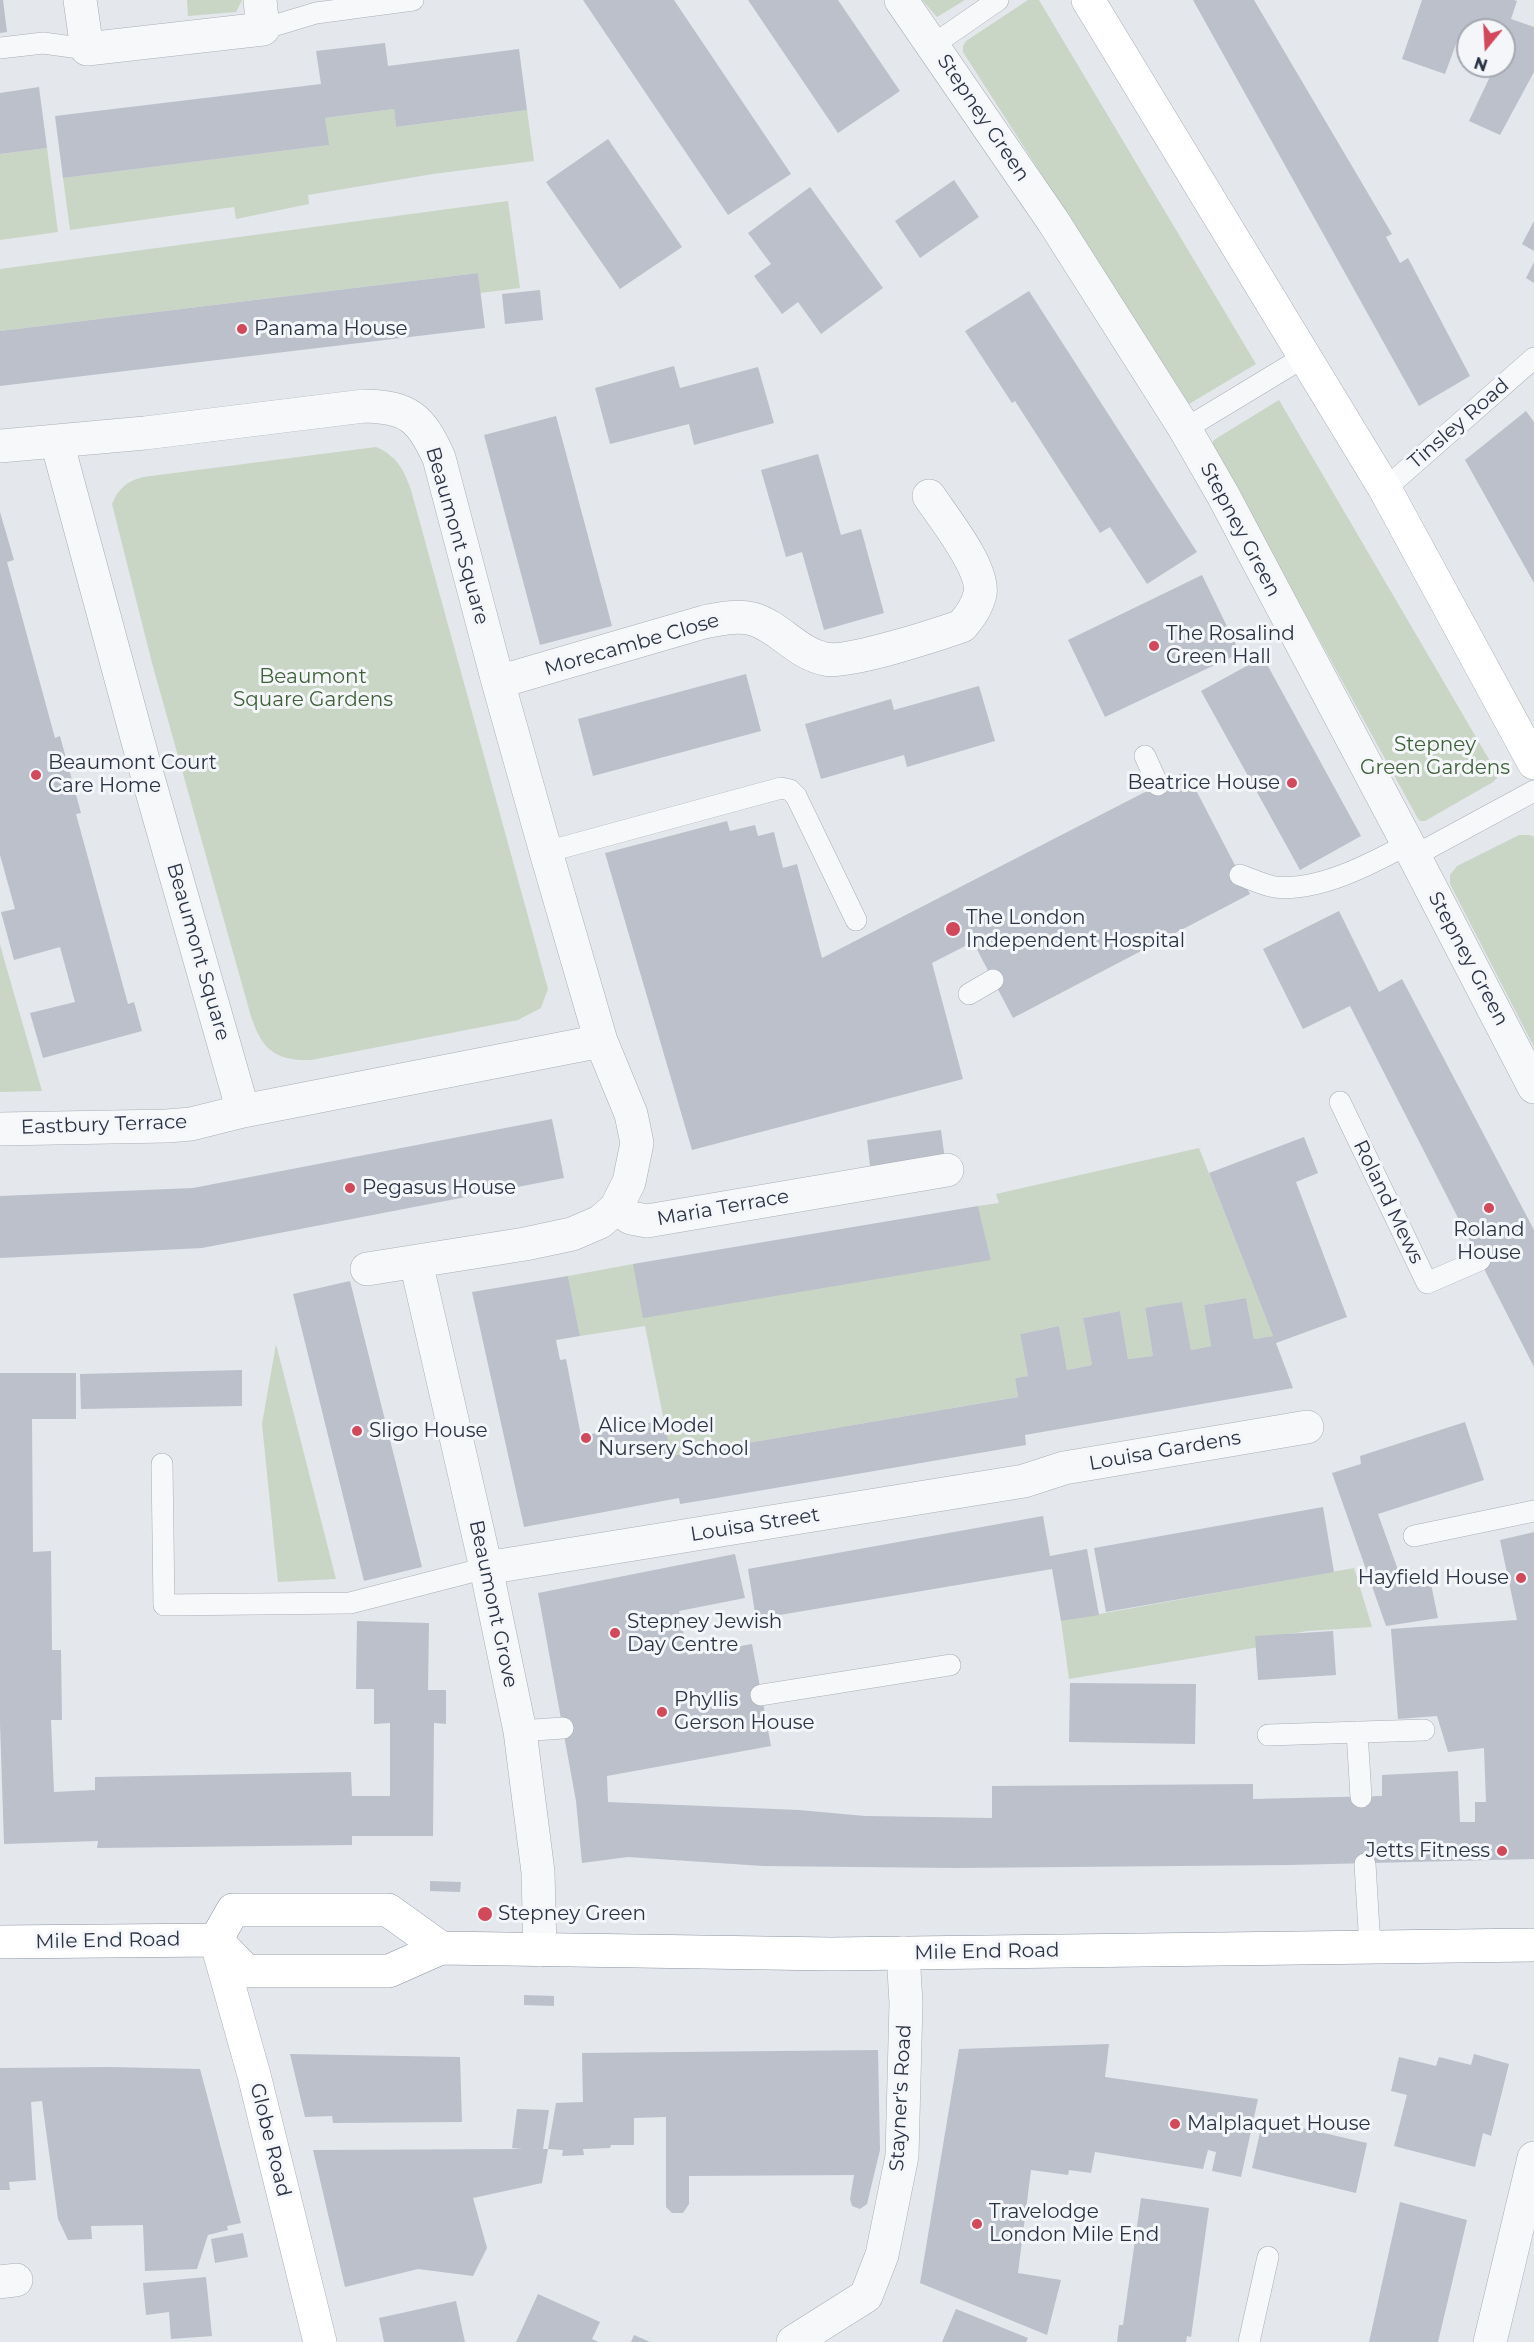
<!DOCTYPE html>
<style>
body{margin:0}
#map{position:relative;width:1534px;height:2342px;overflow:hidden;background:#e4e7ec;font-family:Montserrat,sans-serif}
canvas{display:block}
.north{position:absolute;left:1456px;top:18px;width:60px;height:60px;box-sizing:border-box;background:#f4f6f9;border:2px solid #a4a8b1;border-radius:50%;rotate:198deg;font-size:16px;font-weight:700;line-height:24px;text-align:center;color:#2b3445}
.north::after{content:'';display:block;margin:auto;width:21px;height:27px;background:#d1495b;clip-path:polygon(50% 0,100% 100%,50% 72%,0 100%)}
</style>
<div id="map">
<canvas width="1534" height="2342"></canvas>
<div class="north">N</div>
</div>
<script>
const context = document.querySelector('canvas').getContext('2d');
context.lineJoin = 'round';
function paint(path, color) { context.fillStyle = color; context.fill(path, 'evenodd'); }
function trace(path, color, width, dash) { context.strokeStyle = color; context.lineWidth = width; context.lineCap = dash ? 'butt' : 'round'; context.setLineDash(dash || []); context.stroke(path); }
function write(font, color, halo, rows, align = 'center') {
  context.font = font + ' Montserrat,sans-serif'; context.lineWidth = 6; context.setLineDash([]); context.textBaseline = 'middle'; context.strokeStyle = halo; context.fillStyle = color; for (const [text, x, y, turn = 0] of rows) {
    context.save(); context.translate(x, y); context.rotate((+turn || 0) * Math.PI / 180); context.textAlign = isNaN(turn) ? turn : align; if (halo) context.strokeText(text, 0, 0); context.fillText(text, 0, 0); context.restore();
  }
}
paint(new Path2D(`
 M187 0H242L236 12 188 16Z
 M922 0H965L937 17Z
 M1028 0H1039L1256 364 1189 404 963 52V46L966 41Z
 M394 109 396 127 527 110 534 161 433 174 308 195 309 204 236 219 234 207 70 230 63 178 328 145 325 118Z
 M47 148 58 232 0 240V154Z
 M508 201 520 288 480 293 478 273 0 331V269Z
 M1279 400 1497 773V778L1493 782 1425 821H1420L1417 817 1213 446V441L1217 438Z
 M376 447C397 456 404 470 411 490L548 989 541 1008 518 1020 311 1060C273 1061 261 1048 250 1013L152 663 112 504C118 489 127 481 143 477Z
 M1519 835H1530L1534 837V1047L1450 884V875L1457 866Z
 M0 944 4 959 42 1091 0 1092Z
 M1199 1148 1273 1336 1254 1339 1246 1298 1204 1305 1211 1346 1191 1350 1182 1302 1145 1309 1153 1356 1128 1359 1120 1311 1083 1318 1092 1365 1067 1370 1059 1326 1020 1334 1028 1376 1015 1378 1018 1397 671 1456 645 1326 580 1336 568 1276 633 1264 991 1260 978 1206 999 1203 996 1194Z
 M276 1344 336 1579 278 1582 262 1424Z
 M1354 1568 1372 1627 1307 1631 1269 1638 1259 1647 1069 1679 1061 1621Z`), '#c9d6c5');
paint(new Path2D(`
 M0 0H3L7 32 0 33Z
 M583 0H674L791 174 728 215Z
 M748 0H838L900 91 838 133Z
 M1193 0H1254L1392 234 1386 237 1400 263 1408 258 1470 376 1419 406Z
 M1422 0H1514L1517 1 1511 19 1534 27V72L1500 135 1469 121 1494 68 1488 66H1504V30H1468V39L1459 36 1445 74 1402 59Z
 M385 43 388 66 519 49 527 110 396 127 394 109 325 118 329 145 63 178 55 116 321 84 316 51Z
 M39 87 47 148 0 154V93Z
 M608 139 682 247 620 289 546 182Z
 M954 180 979 217 920 258 895 221Z
 M810 187 883 288 821 334 798 302 782 314 754 276 771 264 748 233Z
 M1534 221V251L1522 244Z
 M1534 262V283L1526 278Z
 M478 273 485 328 0 386V331Z
 M540 290 543 320 505 324 502 294Z
 M1029 291 1197 552 1147 584 1110 527 1100 533 1015 401 1012 403 965 331Z
 M674 366 680 388 758 367 774 423 694 445 689 424 610 444 595 388Z
 M1526 411 1534 422V583L1465 460Z
 M556 416 612 626 540 645 484 435Z
 M818 454 841 535 861 529 884 613 824 630 802 552 786 557 761 470Z
 M0 512 14 560 7 562 55 738 60 736 81 813 76 814 128 1004 134 1002 142 1031 43 1058 30 1013 75 1002 60 947 14 960 1 912 15 909 0 855Z
 M1202 575 1240 653 1105 717 1068 640Z
 M1263 657 1361 836 1300 870 1201 691Z
 M746 674 761 731 593 776 578 719Z
 M979 686 995 741 907 767 904 755 821 779 805 724 891 699 894 710Z
 M1186 771 1250 894 1013 1018 973 942 932 963 963 1079 692 1150 605 853 727 821 730 831 755 825 758 836 774 832 783 868 797 864 822 958Z
 M1339 911 1379 992 1402 979 1534 1230V1367L1350 1006 1303 1029 1263 949Z
 M552 1119 564 1178 202 1248 0 1258V1196L193 1188Z
 M941 1130 945 1160 871 1174 867 1140Z
 M1304 1137 1318 1173 1296 1182 1347 1317 1276 1343 1293 1388 1025 1435 1026 1445 711 1499 680 1504 679 1498 524 1527 472 1292 568 1276 580 1336 556 1340 560 1360 566 1359 581 1436 664 1420 671 1456 1018 1397 1015 1378 1028 1376 1020 1334 1059 1326 1067 1370 1092 1365 1083 1318 1120 1311 1128 1359 1153 1356 1145 1308 1162 1305 1182 1302 1191 1350 1211 1346 1204 1305 1246 1298 1254 1339 1273 1336 1209 1173Z
 M978 1206 991 1260 643 1318 633 1264Z
 M350 1281 422 1567 364 1581 293 1294Z
 M242 1370V1406L81 1409 80 1374Z
 M0 1373H76V1419H32L33 1552 51 1551 52 1650H61L62 1720H51L54 1792 95 1790V1777L351 1772 352 1796H390V1723L374 1724V1689H356L357 1621 429 1623 428 1690H446V1724L434 1723 433 1836H352V1845L97 1848 98 1841 4 1844 0 1723Z
 M1465 1422 1484 1480 1378 1514 1403 1584H1431L1438 1618 1386 1626 1332 1473 1361 1464 1360 1456Z
 M1323 1507 1334 1572 1106 1612 1094 1548Z
 M1043 1516 1050 1556 1087 1549 1099 1615 1061 1621 1052 1569 756 1619 748 1569Z
 M1534 1532V1859L1289 1865 956 1868 763 1866 628 1857 582 1863 576 1801 538 1593 735 1554 745 1598 679 1611 688 1655 752 1644 771 1746 607 1776 608 1802 799 1810 865 1816 992 1818V1786L1253 1784V1799L1382 1796V1775L1458 1771 1460 1822H1475V1802H1486L1484 1748 1448 1752 1437 1716 1398 1719 1391 1629 1517 1620 1500 1540Z
 M1333 1631 1336 1675 1258 1680 1255 1636Z
 M1070 1683 1196 1684 1195 1744 1069 1742Z
 M430 1881 461 1882 460 1892 430 1891Z
 M524 1995 554 1996V2006L524 2005Z
 M1109 2044 1105 2077 1258 2099 1241 2177 1212 2171 1216 2152 1208 2150 1203 2169 1095 2152 1091 2173 1069 2170 1068 2175 1031 2170 1018 2273 1061 2280 1047 2335 920 2283 959 2049Z
 M878 2050 880 2150 867 2204 860 2209 852 2206 850 2199 854 2175 689 2176V2204L683 2213H672L666 2207V2117L634 2118V2145H611L610 2148 583 2149 584 2155 562 2156 563 2150 548 2149 556 2103 583 2102 582 2053Z
 M290 2054 460 2057 462 2122 333 2123 332 2116 305 2117Z
 M1474 2054 1509 2064 1491 2136 1483 2133 1475 2167 1394 2146 1407 2095 1391 2091 1399 2057 1436 2066 1439 2057 1471 2065Z
 M109 2067 200 2069 241 2223 227 2226 228 2230 208 2235 197 2269 145 2271 143 2225 91 2226 92 2239 68 2240 58 2219 42 2101 31 2102 36 2180 9 2182 10 2190H0V2068Z
 M517 2109 549 2110 543 2149H548L542 2183 473 2198 487 2248 473 2276 418 2269 345 2287 313 2150 523 2149 512 2148Z
 M1263 2119 1367 2143 1356 2193 1252 2168Z
 M1141 2198 1209 2208 1191 2337 1187 2336 1186 2342H1117L1119 2325H1123Z
 M1400 2202 1467 2220 1438 2342H1369Z
 M243 2233 248 2257 215 2263 211 2239Z
 M206 2277 212 2336 171 2339 169 2312 146 2315 143 2283Z
 M538 2294 600 2322 592 2339 599 2342H516Z
 M456 2301 465 2342H384L379 2318Z
 M956 2309 1028 2338 1026 2342H942Z
 M634 2335 650 2342H631Z`), '#bbc0ca');
const lane = new Path2D(`
 M263 29 316 13 413 0
 M933 45 998 0
 M0 48 43 43 87 49
 M1185 429 1304 357
 M1385 489 1534 358
 M1145 756 1158 785
 M546 852 781 788 790 790 796 796 856 920
 M1414 856 1534 791
 M1240 875C1251 879 1263 885 1275 887 1318 892 1371 864 1408 844
 M969 994 993 980
 M1340 1102 1427 1283 1480 1260
 M162 1464 164 1605 350 1603 486 1568
 M1414 1536 1534 1511
 M761 1695 950 1665
 M520 1731 563 1728
 M1357 1732 1361 1797
 M1268 1735 1424 1730
 M1365 1864 1370 1947
 M1249 2342 1268 2257`);
const street = new Path2D(`
 M80 0 87 49 263 29 260 0
 M901 0 1053 221 1185 429 1223 495 1408 844 1534 1087
 M57 442 143 760 243 1111
 M0 446 145 433 364 406C409 407 421 418 439 458L498 682 546 852 601 1041 631 1114 637 1143 629 1182 616 1208 600 1222 572 1234 525 1244 367 1269
 M498 682 704 622C719 619 737 615 753 619 780 627 796 653 825 659 848 664 936 635 962 626 970 616 977 607 980 594 985 569 943 517 929 496
 M0 1129 167 1126 191 1124 243 1111 601 1041
 M616 1208 631 1218 647 1221 947 1170
 M416 1262 486 1568 520 1731 538 1872 540 1950
 M486 1568 1024 1481 1064 1468 1307 1427
 M0 2282 16 2280
 M793 2342 866 2296 882 2255 902 2156 906 2003 903 1953
 M1490 2342 1534 2158`);
const secondary = new Path2D(`
 M1088 0 1385 489 1534 763
 M216 1940 254 2075 320 2342`);
const highway = new Path2D(`
 M216 1940 233 1910H388L441 1948
 M0 1942 216 1940 246 1971H389L441 1948 831 1954 1534 1945`);
trace(lane, '#a9aeb7', 22);
trace(street, '#a9aeb7', 34);
trace(secondary, '#a9aeb7', 34);
trace(highway, '#8b94a3', 34);
trace(lane, '#f7f8fa', 21);
trace(street, '#f7f8fa', 33);
trace(secondary, '#fff', 33);
trace(highway, '#fff', 33);
for (const [x, y, r, color] of [
 [242,329,6,"#d1495b"],
 [1154,646,6,"#d1495b"],
 [36,775,6,"#d1495b"],
 [1292,783,6,"#d1495b"],
 [953,929,8,"#d1495b"],
 [350,1188,6,"#d1495b"],
 [1489,1208,6,"#d1495b"],
 [357,1431,6,"#d1495b"],
 [586,1438,6,"#d1495b"],
 [1521,1578,6,"#d1495b"],
 [615,1633,6,"#d1495b"],
 [662,1712,6,"#d1495b"],
 [1502,1851,6,"#d1495b"],
 [485,1914,8,"#d1495b"],
 [1175,2124,6,"#d1495b"],
 [977,2224,6,"#d1495b"]
]) { const dot = new Path2D(); dot.arc(x, y, r, 0, 2 * Math.PI); context.fillStyle = color; context.fill(dot); trace(dot, '#f4f6f9', 2); }
write('20px', '#2b3445', '#f4f6f9', [
 ["Stepney Green",983,118,56],
 ["Tinsley Road",1459,424,-41],
 ["Stepney Green",1240,530,62],
 ["Beaumont Square",457,536,74],
 ["Morecambe Close",632,645,-16],
 ["Beaumont Square",198,952,74],
 ["Stepney Green",1468,959,62],
 ["Eastbury Terrace",104,1125,-2],
 ["Roland Mews",1388,1202,64],
 ["Maria Terrace",723,1208,-10],
 ["Louisa Gardens",1165,1451,-10],
 ["Louisa Street",755,1525,-9],
 ["Beaumont Grove",493,1604,78],
 ["Mile End Road",108,1941,-1],
 ["Mile End Road",987,1952,-1],
 ["Stayner's Road",901,2098,-87],
 ["Globe Road",270,2140,76]
]);
write('20px', '#2b3445', '#f4f6f9', [
 ["Panama House",254,329],
 ["The Rosalind",1166,634],
 ["Green Hall",1166,657],
 ["Beaumont Court",48,763],
 ["Care Home",48,786],
 ["Beatrice House",1280,783,"right"],
 ["The London",966,918],
 ["Independent Hospital",966,941],
 ["Pegasus House",362,1188],
 ["Roland",1489,1230,"center"],
 ["House",1489,1253,"center"],
 ["Alice Model",598,1426],
 ["Nursery School",598,1449],
 ["Sligo House",369,1431],
 ["Hayfield House",1509,1578,"right"],
 ["Stepney Jewish",627,1622],
 ["Day Centre",627,1645],
 ["Phyllis",674,1700],
 ["Gerson House",674,1723],
 ["Jetts Fitness",1490,1851,"right"],
 ["Stepney Green",498,1914],
 ["Malplaquet House",1187,2124],
 ["Travelodge",989,2212],
 ["London Mile End",989,2235]
], 'left');
write('20px', '#3f6138', '#f4f6f9', [
 ["Beaumont",313,677],
 ["Square Gardens",313,700],
 ["Stepney",1435,745],
 ["Green Gardens",1435,768]
]);
</script>
